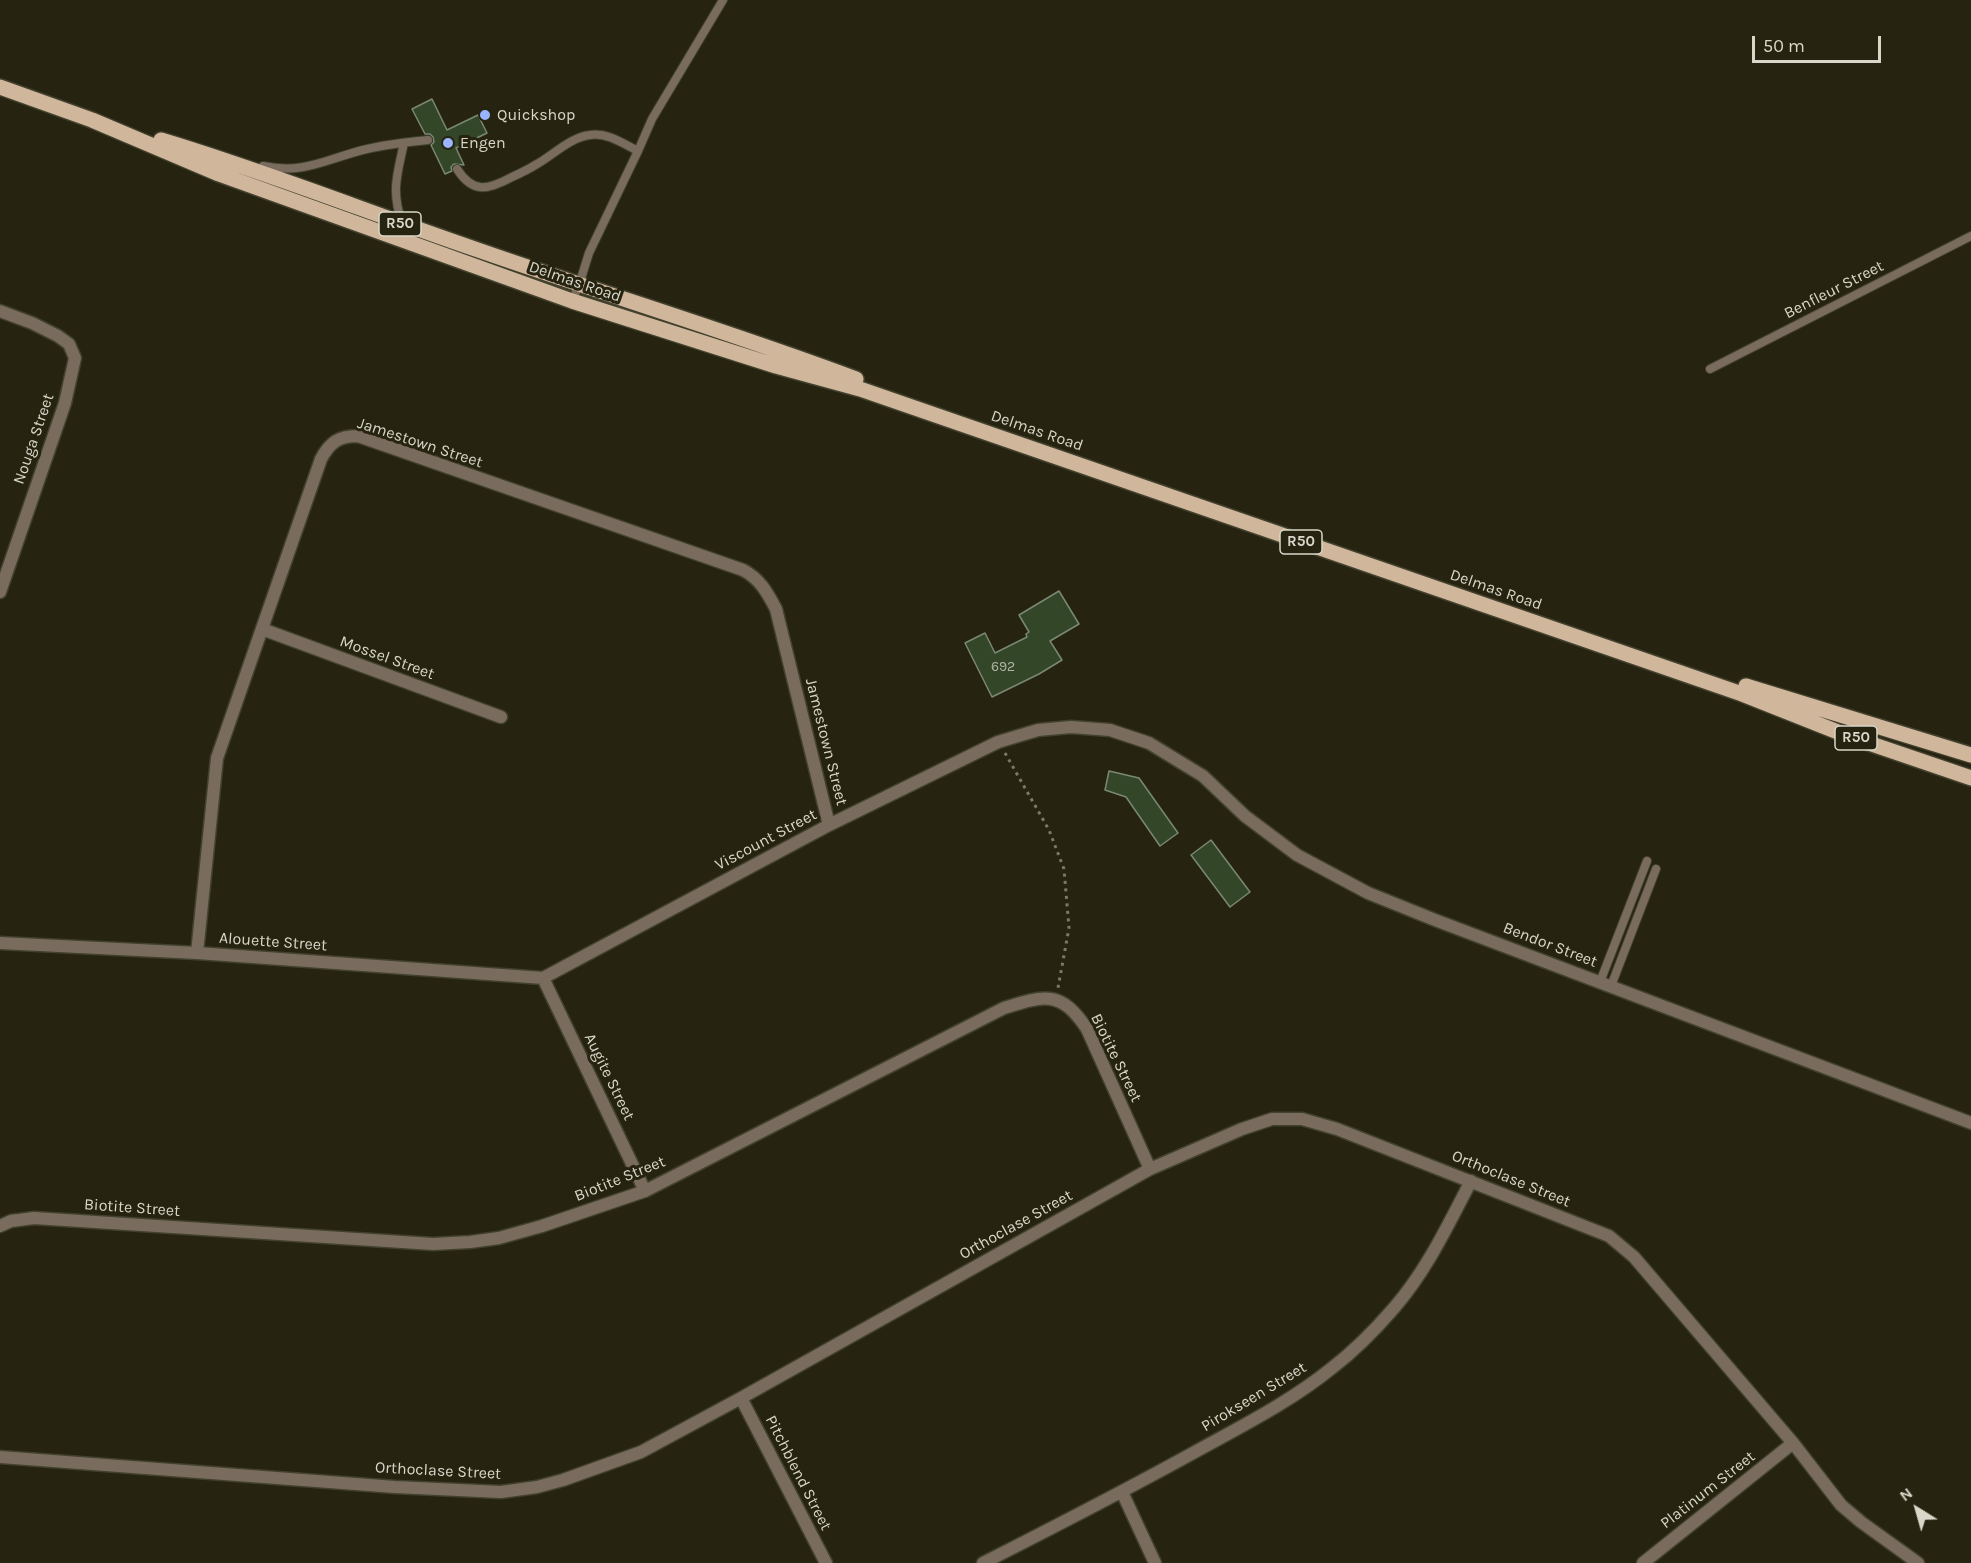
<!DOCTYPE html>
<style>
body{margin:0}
#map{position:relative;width:1971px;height:1563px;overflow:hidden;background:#262410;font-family:Karla,sans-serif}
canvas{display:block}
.north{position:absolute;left:1887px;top:1479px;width:60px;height:60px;-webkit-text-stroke:4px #262410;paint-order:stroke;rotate:323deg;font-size:16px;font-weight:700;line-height:24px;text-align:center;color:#d8d7ca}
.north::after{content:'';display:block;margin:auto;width:21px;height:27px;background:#d8d7ca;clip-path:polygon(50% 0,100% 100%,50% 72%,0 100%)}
.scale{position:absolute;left:1752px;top:36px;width:129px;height:27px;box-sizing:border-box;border:3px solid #d8d7ca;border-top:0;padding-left:8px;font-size:18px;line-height:21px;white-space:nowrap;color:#d8d7ca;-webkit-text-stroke:4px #262410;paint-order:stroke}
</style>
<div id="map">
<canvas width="1971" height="1563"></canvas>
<div class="north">N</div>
<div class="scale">50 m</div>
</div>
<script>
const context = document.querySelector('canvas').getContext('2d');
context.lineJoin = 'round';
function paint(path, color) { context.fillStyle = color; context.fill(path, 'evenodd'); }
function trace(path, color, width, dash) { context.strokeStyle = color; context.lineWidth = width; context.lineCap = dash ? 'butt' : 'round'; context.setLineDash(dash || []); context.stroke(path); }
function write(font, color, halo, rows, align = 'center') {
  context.font = font + ' Karla,sans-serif'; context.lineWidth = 6; context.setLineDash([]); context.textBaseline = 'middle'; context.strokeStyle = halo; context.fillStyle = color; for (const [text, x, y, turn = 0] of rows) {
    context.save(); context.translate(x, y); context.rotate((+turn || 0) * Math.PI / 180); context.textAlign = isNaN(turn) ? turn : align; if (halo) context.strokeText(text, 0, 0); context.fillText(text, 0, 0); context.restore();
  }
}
const building = new Path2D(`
 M432 99 447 130 478 115 487 133 456 148 464 165 454 164 451 167 452 171 445 174 431 145 434 142 433 137 430 134H425L412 109Z
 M1059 591 1079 624 1050 641 1062 660 1039 674 992 697 965 643 985 633 995 653 1027 637 1026 634 1029 632 1019 615Z
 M1109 771 1139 778 1178 833 1160 846 1126 797 1105 790Z
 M1211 840 1250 892 1230 907 1191 855Z`);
paint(building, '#334728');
trace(building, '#7a8874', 1.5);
const service = new Path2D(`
 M263 166C305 175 328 158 367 149 387 144 408 142 428 140
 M457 169C473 194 488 190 512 177 521 173 529 169 537 164 553 155 571 137 590 135 607 132 624 144 638 151
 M402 223C391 191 397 175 404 143
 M572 301 579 285 589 253 638 151 652 119 723 0
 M1710 369 1971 236
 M1600 982 1647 861
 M1611 986 1656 869`);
const minor = new Path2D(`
 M0 311 32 323 58 336 69 344 75 358 65 403 0 592
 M262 629 501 717
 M0 943 197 953 543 978
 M197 953 217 758 321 459C330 442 339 436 358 436L743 570C760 579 767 592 776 609L829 825
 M543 978 829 825 998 742 1038 730 1071 727 1110 730 1149 743 1203 776 1245 816 1297 855 1368 893 1435 920 1971 1123
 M543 978 645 1191
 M0 1226 11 1221 34 1218 433 1244 470 1242 499 1238 542 1226 645 1191 1004 1008C1045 995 1061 990 1087 1029L1150 1169
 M741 1398 826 1563
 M0 1457 395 1487 501 1492 537 1487 563 1480 641 1452 741 1398 1150 1169 1242 1129 1272 1119H1302L1337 1129 1609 1236 1634 1257 1793 1443 1841 1505 1861 1522 1918 1563
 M1122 1492 1155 1563
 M983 1563C1054 1527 1124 1491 1193 1453 1240 1427 1290 1402 1332 1368 1354 1351 1375 1330 1394 1308 1427 1270 1448 1225 1471 1181
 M1643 1563 1793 1443`);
const primary = new Path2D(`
 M0 87 92 120 219 174 572 301 776 366 860 389 1742 694 1848 736 1971 778
 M161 140C268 172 372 214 478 250 604 294 731 332 856 379
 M1746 686 1971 755`);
trace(service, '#42412e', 10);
trace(minor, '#42412e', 15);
trace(primary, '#42412e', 18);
trace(new Path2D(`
 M1005 753 1049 830 1064 869 1069 928 1058 988`), '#7b7969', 3, [3, 4.5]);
trace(service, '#796c5f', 8);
trace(minor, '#796c5f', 12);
trace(primary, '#d0b69b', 15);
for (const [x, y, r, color] of [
 [485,115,6,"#9ab5fd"],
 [448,143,6,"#9ab5fd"]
]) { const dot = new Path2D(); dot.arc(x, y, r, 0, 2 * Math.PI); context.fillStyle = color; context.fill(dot); trace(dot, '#262410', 2); }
write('14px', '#afb3a2', null, [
 ["692",1003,667]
]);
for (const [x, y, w] of [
 [400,224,42],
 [1301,542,42],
 [1856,738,42]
]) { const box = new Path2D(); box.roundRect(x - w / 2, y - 12, w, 24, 4.5); context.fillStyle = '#262410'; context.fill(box); trace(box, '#d8d7ca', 1.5); }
write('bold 15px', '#d8d7ca', null, [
 ["R50",400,224],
 ["R50",1301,542],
 ["R50",1856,738]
]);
write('16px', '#d8d7ca', '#262410', [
 ["Quickshop",497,115],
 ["Engen",460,143]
], 'left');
write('16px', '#d8d7ca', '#262410', [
 ["Delmas Road",575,282,19],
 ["Benfleur Street",1834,290,-27],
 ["Delmas Road",1037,431,19],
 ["Nouga Street",34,439,-71],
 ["Jamestown Street",420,443,18],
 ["Delmas Road",1496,590,19],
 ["Mossel Street",387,658,20],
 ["Jamestown Street",826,742,76],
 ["Viscount Street",766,840,-28],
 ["Alouette Street",273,942,4],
 ["Bendor Street",1550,945,21],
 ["Biotite Street",1116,1058,64],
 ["Augite Street",609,1077,64],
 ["Biotite Street",620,1179,-22],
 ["Orthoclase Street",1511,1179,22],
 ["Biotite Street",132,1208,4],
 ["Orthoclase Street",1016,1225,-29],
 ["Pirokseen Street",1254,1397,-31],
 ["Orthoclase Street",438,1471,3],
 ["Pitchblend Street",798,1473,63],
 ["Platinum Street",1708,1490,-38]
]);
</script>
